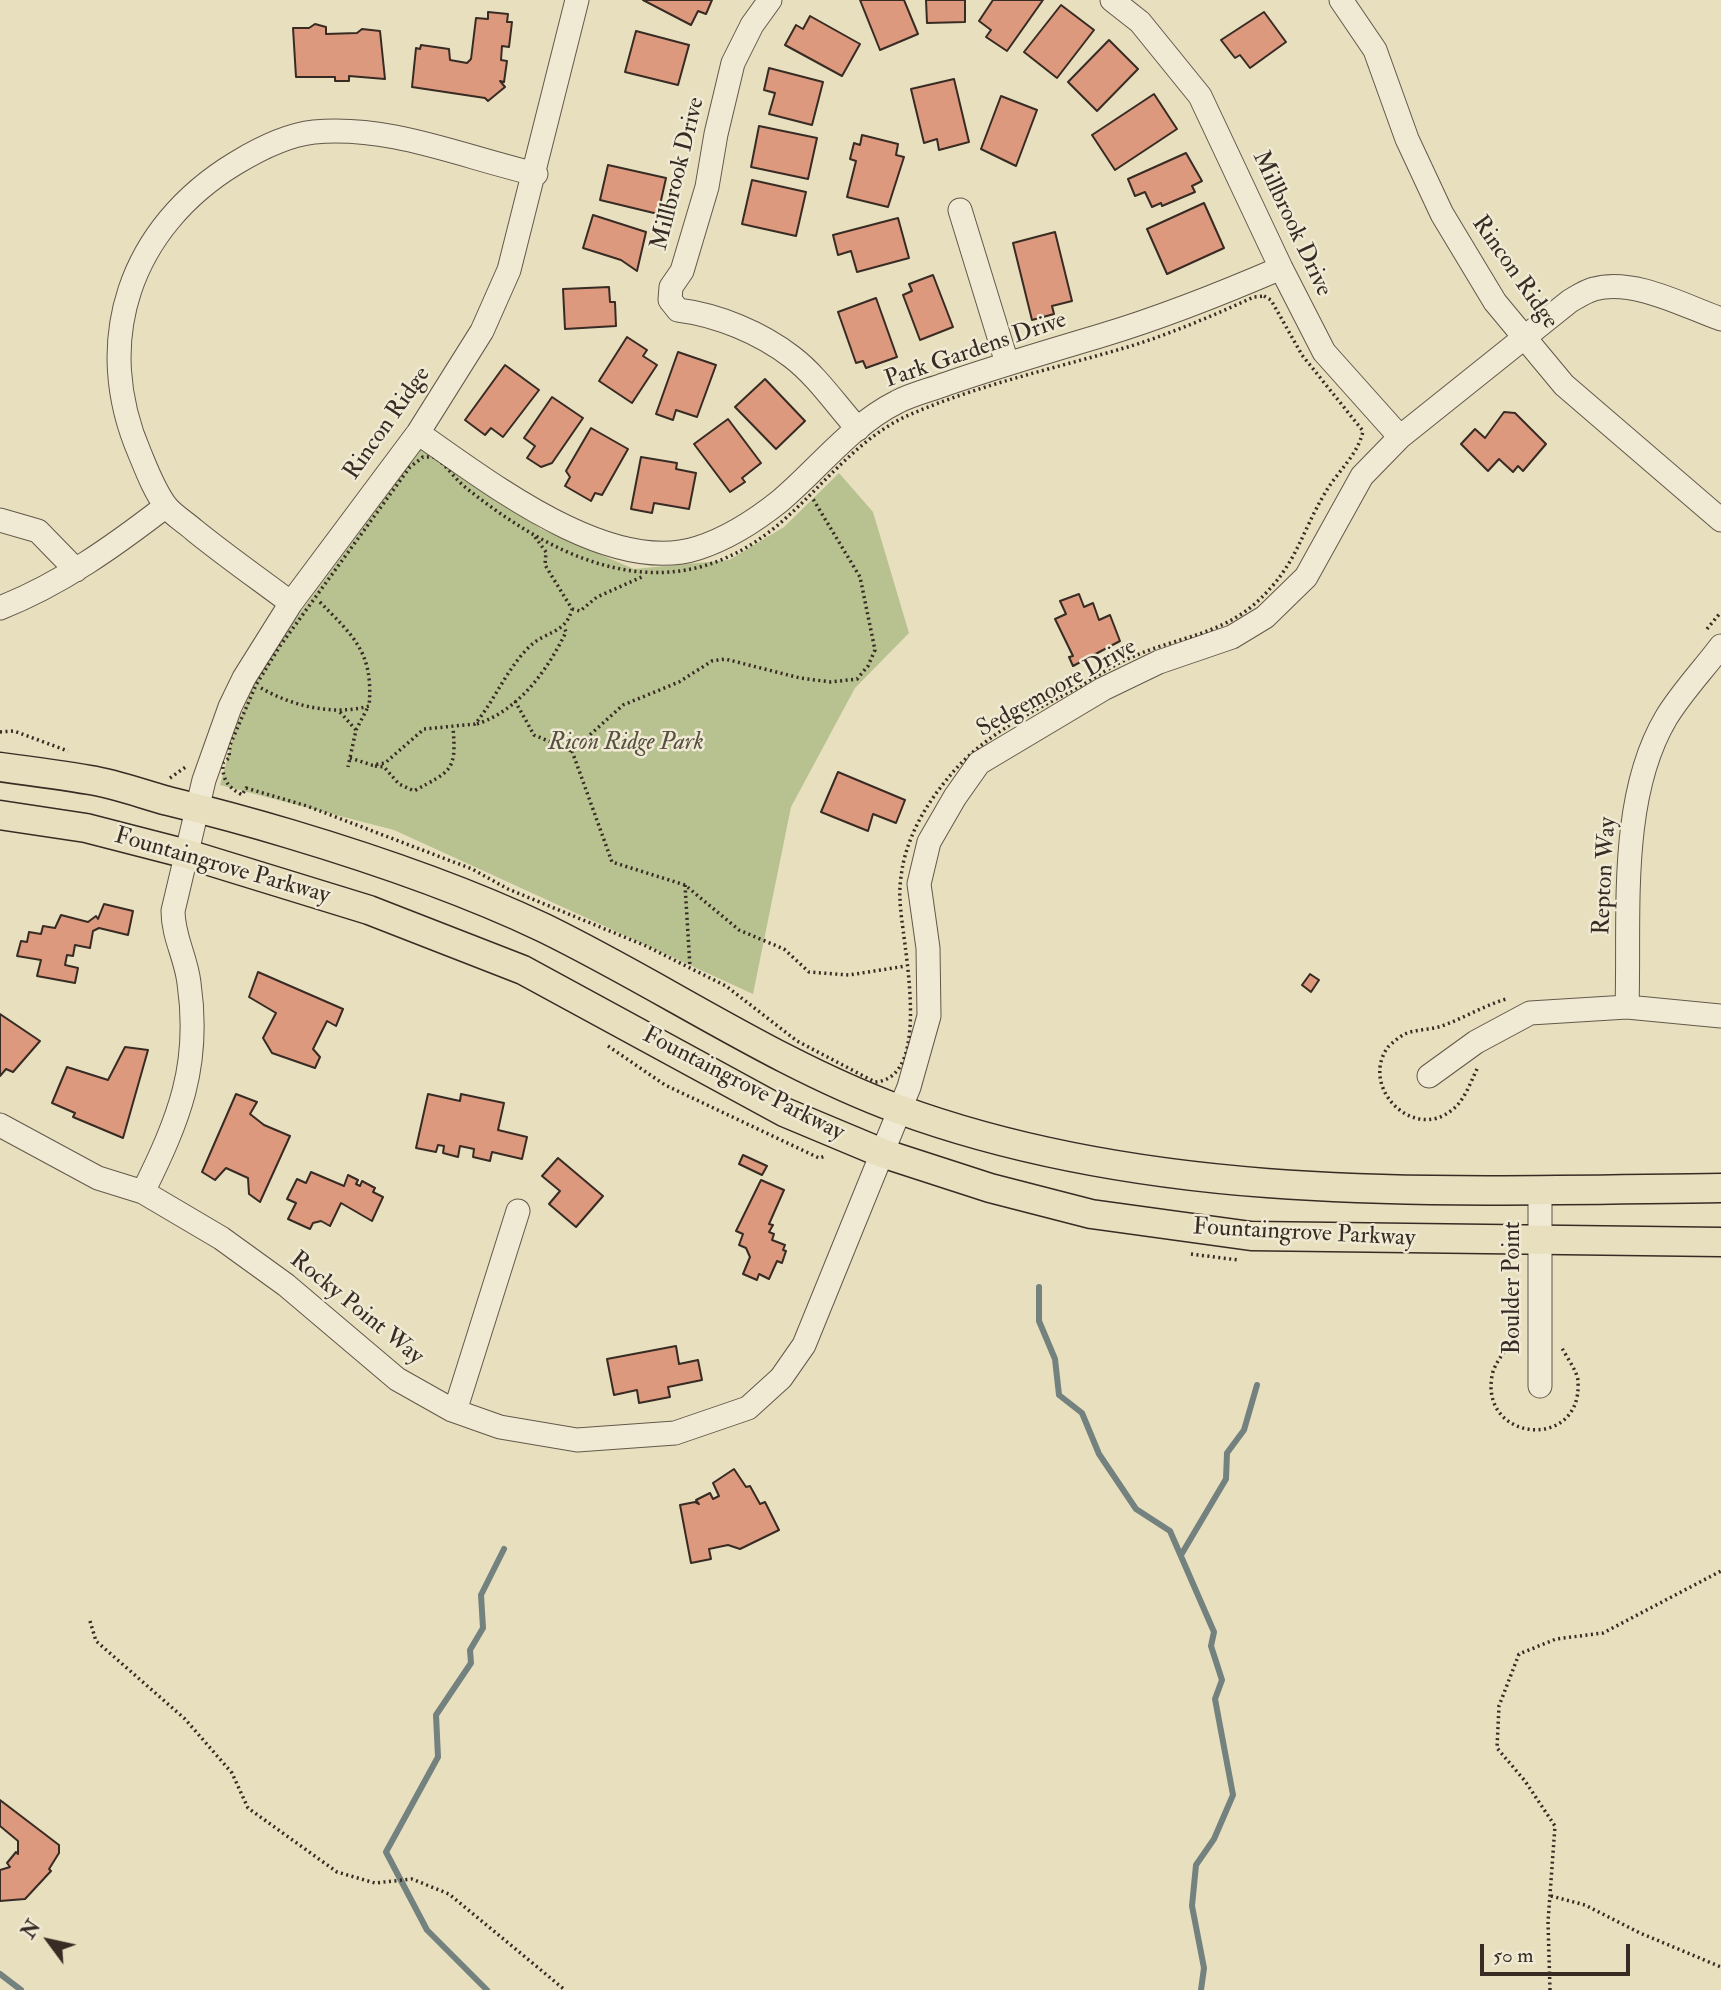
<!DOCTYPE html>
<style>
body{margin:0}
#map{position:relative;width:1721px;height:1990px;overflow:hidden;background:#e8dfbe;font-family:"IM FELL Double Pica",serif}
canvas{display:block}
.north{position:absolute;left:14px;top:1906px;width:70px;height:70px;-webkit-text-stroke:5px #f0ead5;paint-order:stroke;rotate:303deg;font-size:19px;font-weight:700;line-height:28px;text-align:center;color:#372b24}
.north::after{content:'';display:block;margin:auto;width:24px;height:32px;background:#372b24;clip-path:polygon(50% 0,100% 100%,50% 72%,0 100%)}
.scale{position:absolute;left:1480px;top:1944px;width:150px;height:32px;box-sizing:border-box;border:4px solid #372b24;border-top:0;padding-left:9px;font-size:21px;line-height:24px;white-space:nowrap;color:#372b24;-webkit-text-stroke:5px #f0ead5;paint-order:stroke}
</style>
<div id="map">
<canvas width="1721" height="1990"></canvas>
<div class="north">N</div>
<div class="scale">50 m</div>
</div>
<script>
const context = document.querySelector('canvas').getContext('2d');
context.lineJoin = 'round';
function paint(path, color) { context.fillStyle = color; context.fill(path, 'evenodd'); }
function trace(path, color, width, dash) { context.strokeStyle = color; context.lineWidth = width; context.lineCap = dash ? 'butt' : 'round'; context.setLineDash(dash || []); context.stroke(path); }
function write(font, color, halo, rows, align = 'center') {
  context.font = font + ' "IM FELL Double Pica",serif'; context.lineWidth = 5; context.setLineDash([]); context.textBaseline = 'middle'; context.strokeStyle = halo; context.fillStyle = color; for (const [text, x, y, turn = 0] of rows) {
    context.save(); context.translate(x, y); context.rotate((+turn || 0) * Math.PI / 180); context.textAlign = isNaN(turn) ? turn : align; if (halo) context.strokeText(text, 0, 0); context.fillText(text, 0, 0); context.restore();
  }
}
paint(new Path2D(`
 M423 446 541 529 634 569 729 560 784 527 839 473 873 512 909 633 855 688 791 807 753 994 394 830 220 785 236 727 264 662Z`), '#b8c190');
trace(new Path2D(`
 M1039 1287V1321L1055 1359 1059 1395 1082 1413 1099 1454 1136 1509 1170 1531 1214 1632 1211 1646 1222 1680 1215 1699 1233 1795 1214 1839 1196 1865 1192 1906 1204 1968 1201 1990
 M1181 1555 1226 1479 1227 1453 1244 1430 1257 1385
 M0 1974 21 1990
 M487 1990 427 1930 386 1852 438 1757 436 1715 471 1663 470 1650 483 1628 481 1595 504 1549`), '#73817f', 6);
const building = new Path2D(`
 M643 0H712L706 14 698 11 691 25Z
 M860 0H904L918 34 880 50Z
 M926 0H965V22L927 23Z
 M993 0H1043L1007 51 986 37 991 30 979 21Z
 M1061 5 1094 30 1057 78 1024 52Z
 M488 12 508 14 507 22H512L509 47 502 46 501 60 507 61 504 82 500 81 505 87 488 101 485 98 412 87 416 48 420 49 421 45 449 49 450 60 467 63 471 59 476 18 488 19Z
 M1264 12 1286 42 1250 68 1240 55 1235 58 1221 40Z
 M810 16 860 44 842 76 785 45 796 25 803 29Z
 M315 24 326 27V34L357 33 362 29 380 31 385 79 349 76V81H335V77H296L293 28H309Z
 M636 31 689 45 678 85 625 72Z
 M1109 40 1138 69 1097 111 1068 82Z
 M769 68 823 82 812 125 769 114 775 93 764 90Z
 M954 79 969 142 939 150 937 139 924 143 911 89Z
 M1154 94 1177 129 1115 170 1092 135Z
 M1001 96 1037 110 1016 166 981 149Z
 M759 126 817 138 808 179 751 167Z
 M862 135 898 144 896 155 904 157 888 207 847 197 856 161 850 159 854 143 860 145Z
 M1186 153 1202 181 1192 186 1195 192 1162 206 1161 203 1152 207 1145 192 1135 196 1128 179Z
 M608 165 666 178 658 214 600 200Z
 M752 180 806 192 796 236 742 224Z
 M1204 203 1224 248 1167 274 1147 229Z
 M593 215 646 232 637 271 621 260 583 248Z
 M898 218 909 258 857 272 851 251 838 255 833 235Z
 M1055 232 1072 301 1052 306 1054 314 1032 320 1013 243Z
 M933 275 953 327 920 340 903 295 912 291 909 284Z
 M609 287 610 302H615L616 326 565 329 563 289Z
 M876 298 897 357 866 368 863 361 856 363 838 312Z
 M627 337 647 350 643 356 657 365 632 403 599 381Z
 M678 352 716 365 697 417 676 410 673 420 656 414Z
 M505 365 539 390 503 437 491 428 485 435 465 420Z
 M765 379 805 421 776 449 735 407Z
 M552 397 583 418 552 463 541 467 527 458 535 446 524 438Z
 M1504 412 1515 413 1546 444 1523 471 1518 466 1513 472 1499 459 1488 471 1461 444 1475 429 1485 438Z
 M728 419 761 463 742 478 745 482 730 492 694 444Z
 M591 428 628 449 602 495 595 493 591 501 565 486 570 477 566 471Z
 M641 457 677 463 676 469 696 473 689 509 654 503 652 513 631 509Z
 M1079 594 1084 607 1093 603 1099 620 1110 615 1120 641 1073 666 1069 657 1073 656 1055 619 1066 614 1060 601Z
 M838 772 905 800 896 823 873 814 868 831 821 812Z
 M104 904 133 911 128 935 99 928 93 931 90 948 75 945 73 956 67 955 65 965 78 968 75 983 37 976 41 960 17 956 21 941 27 942 29 932 41 934 43 926 55 928 61 915 88 922 96 916 98 919Z
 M258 972 343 1009 336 1026 327 1021 313 1049 320 1057 315 1068 272 1053 263 1038 276 1013 249 997Z
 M1310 974 1319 980 1311 992 1302 985Z
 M0 1014 40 1041 13 1072 6 1069 0 1076Z
 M125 1047 148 1050 123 1138 73 1117 75 1113 52 1103 67 1067 108 1080Z
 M236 1094 257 1102 250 1114 264 1125 290 1136 260 1202 249 1194 248 1178 226 1168 215 1180 202 1172Z
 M428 1094 460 1101 461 1094 504 1103 498 1130 527 1137 522 1159 492 1152 490 1161 473 1157 474 1149 460 1146 458 1157 443 1153 444 1146 438 1145 436 1152 416 1148Z
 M743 1155 767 1166 762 1175 739 1164Z
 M558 1158 603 1196 576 1227 549 1204 560 1191 542 1176Z
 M311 1172 344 1186 348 1175 358 1180 356 1184 360 1186 362 1181 375 1188 373 1192 383 1197 372 1221 341 1203 330 1226 321 1221 313 1223 310 1229 288 1219 296 1203 287 1199 297 1179 306 1183Z
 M761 1180 784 1190 769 1224 773 1225 769 1232 774 1234 772 1240 785 1245 783 1250 786 1251 782 1263 777 1261 769 1279 759 1274 757 1280 743 1274 750 1257 746 1248 739 1245 743 1234 736 1231Z
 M676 1346 679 1364 698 1360 702 1380 668 1387 670 1397 639 1403 637 1390 614 1395 607 1359Z
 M734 1469 746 1487 750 1486 760 1504 765 1502 779 1530 740 1549 728 1545 709 1549 711 1559 691 1563 680 1505 695 1502 699 1504 696 1500 710 1493 713 1499 719 1496 713 1483Z
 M0 1800 59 1845V1853L49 1869 51 1871 25 1899 0 1901V1870L10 1867 7 1863 16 1852 18 1854V1841L0 1826Z`);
paint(building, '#dc997d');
trace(building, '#372b24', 2);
const minor = new Path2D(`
 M770 0 752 25 733 63 716 134 707 187 682 271 671 287 670 300 678 310C718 315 761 333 792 357 817 376 837 406 858 429
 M1112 0 1140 22 1200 96 1281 268 1324 352 1400 437
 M1341 0 1375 50 1407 139 1442 214 1495 302 1564 385 1721 520
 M960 210 1007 363
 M418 433C488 481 609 577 698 548 729 538 755 521 780 501 818 469 851 425 897 402 912 394 930 390 946 384 998 366 1050 351 1103 335 1163 317 1223 293 1281 268
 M0 520 38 531 76 570
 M291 603C259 579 226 556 194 530 185 522 173 515 166 506 155 492 147 471 140 454 91 341 130 227 236 163 259 149 286 135 314 132 391 125 462 157 536 174
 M0 608C61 584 114 546 166 506
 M1627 1007C1630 916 1618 799 1666 718 1681 693 1703 670 1721 646
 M1429 1076 1476 1042 1530 1013 1627 1007 1721 1016
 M0 1125 98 1178 143 1192 221 1238 286 1285 397 1379 452 1410 500 1427 577 1440 675 1433 748 1408 781 1378 804 1345 909 1087 929 1016 928 948 919 884 929 842 955 797 979 763 1103 689 1159 662 1232 637 1265 617 1306 577 1362 476 1400 437 1570 301C1577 297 1586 291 1594 289 1634 278 1684 306 1721 319
 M143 1192C179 1119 201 1066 189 983 186 957 173 937 173 911L204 780 230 707 244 678 291 603 418 433 482 331 509 270 577 0
 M1540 1386V1190
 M455 1411 518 1211`);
const major = new Path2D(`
 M0 767C30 771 60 775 90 780 116 784 142 794 168 801 209 811 250 822 290 834 377 860 462 889 544 928 663 986 774 1063 898 1109 1160 1205 1447 1191 1721 1188
 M0 815 86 828 187 854 369 910 523 970 784 1112 882 1153 990 1188 1091 1214 1251 1236 1721 1242`);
trace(minor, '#63584a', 25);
trace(major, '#372b24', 31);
trace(new Path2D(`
 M1264 296 1271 300 1302 355 1363 431C1358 455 1337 472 1325 493 1300 535 1297 564 1259 600 1221 636 1175 637 1130 658 1111 666 1093 679 1075 689 1032 712 986 734 953 772 930 799 911 828 903 864 901 875 899 889 900 900 901 939 935 1078 875 1082L797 1041 726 986 646 946 508 889 472 869 307 806 246 788 242 795C228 787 222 780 223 763L229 758 230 745 256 685 280 646 410 467 423 457H435C447 466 454 478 465 487 566 568 679 616 787 517 825 483 861 436 909 415 980 384 1057 368 1131 346 1173 333 1214 315 1254 297Z
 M572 609 580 611 597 597 644 576
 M1707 629 1721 612
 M261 688C292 706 333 716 369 706 374 652 353 636 318 600
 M515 701 534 735 572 751 623 705 679 682 712 661 725 659 800 678 831 682 857 679 868 666 875 650 860 577 813 499
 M340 712 356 730 348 767
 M477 724C519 710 547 671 566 632L564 627
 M356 730 368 707
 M0 732 14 731 68 751
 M572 751 612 862 685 885 739 930 784 949 809 972 849 975 906 966
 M350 758 372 765 385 763 424 729 475 724C495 700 506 670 529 647 545 631 566 634 572 609L545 565 546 552 535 537
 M375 766 384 767 399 784 414 791C450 771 457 772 453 728
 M170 778 187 766
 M685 885 690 967
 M608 1046 665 1085 819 1158 826 1156
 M1477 1069C1470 1083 1465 1100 1452 1110 1413 1142 1359 1087 1388 1047 1392 1043 1400 1036 1405 1034 1416 1029 1430 1030 1442 1026 1464 1018 1483 1006 1506 999
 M1191 1254 1238 1260
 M1518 1311C1515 1320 1517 1330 1513 1338 1507 1349 1494 1363 1492 1376 1480 1442 1582 1451 1578 1382 1578 1372 1567 1358 1562 1348
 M90 1621 96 1641 185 1719 232 1773 248 1808 337 1872 375 1883 412 1879 449 1894 565 1990
 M1551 1896 1585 1905 1640 1933 1721 1967
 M1550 1990 1548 1922 1555 1826 1525 1781 1497 1748 1499 1706 1519 1654 1556 1639 1603 1633 1721 1571`), '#372b24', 3.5, [2, 3.5]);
trace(minor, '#f0ead5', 23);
trace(major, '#e8dfbe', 28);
write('24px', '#372b24', '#f0ead5', [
 ["Millbrook Drive",679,174,-76],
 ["Millbrook Drive",1291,224,65],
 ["Rincon Ridge",1514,273,55],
 ["Park Gardens Drive",976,351,-19],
 ["Rincon Ridge",388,424,-55],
 ["Sedgemoore Drive",1057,689,-29],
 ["Fountaingrove Parkway",222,867,16],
 ["Repton Way",1606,876,-87],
 ["Fountaingrove Parkway",743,1085,27],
 ["Fountaingrove Parkway",1304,1234,3],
 ["Boulder Point",1514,1288,-90],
 ["Rocky Point Way",356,1309,39]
]);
write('italic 24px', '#57503f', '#f0ead5', [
 ["Ricon Ridge Park",626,744]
]);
</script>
